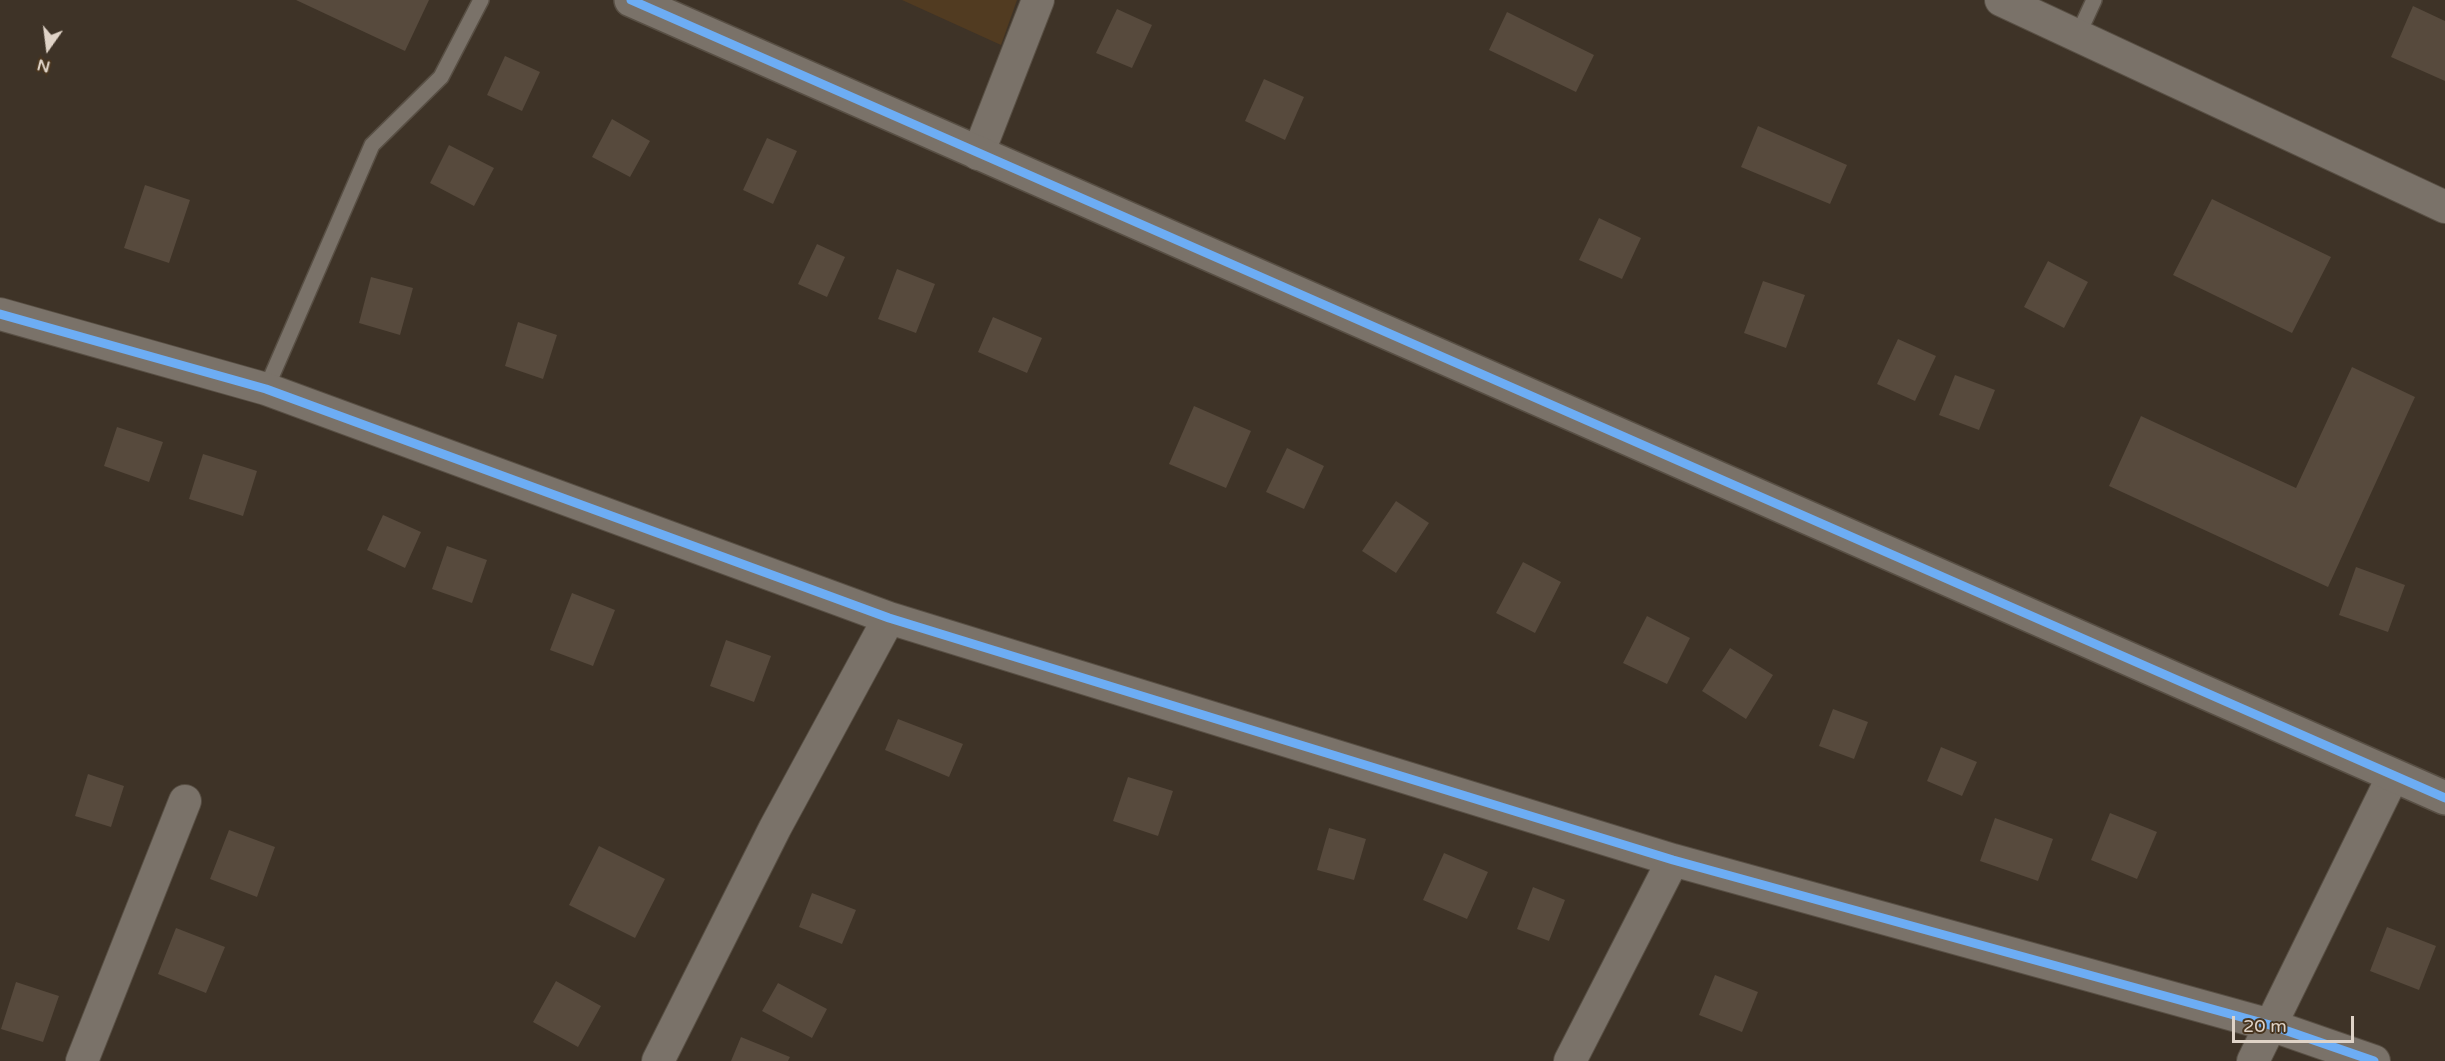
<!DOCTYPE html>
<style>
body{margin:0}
#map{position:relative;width:2445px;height:1061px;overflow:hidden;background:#3e3327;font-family:"Varela Round",sans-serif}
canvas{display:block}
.north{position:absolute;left:18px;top:18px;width:60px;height:60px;-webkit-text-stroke:4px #47341e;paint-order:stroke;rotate:194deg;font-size:16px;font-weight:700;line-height:24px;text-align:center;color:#dfd3c7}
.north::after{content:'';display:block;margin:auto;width:21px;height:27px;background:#dfd3c7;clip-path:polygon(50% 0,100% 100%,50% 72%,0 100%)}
.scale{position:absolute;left:2232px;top:1016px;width:122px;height:27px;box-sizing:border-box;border:3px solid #dfd3c7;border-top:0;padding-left:8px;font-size:18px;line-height:21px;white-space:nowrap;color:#dfd3c7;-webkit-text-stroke:4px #47341e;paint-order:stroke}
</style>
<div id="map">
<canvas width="2445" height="1061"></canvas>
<div class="north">N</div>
<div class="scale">20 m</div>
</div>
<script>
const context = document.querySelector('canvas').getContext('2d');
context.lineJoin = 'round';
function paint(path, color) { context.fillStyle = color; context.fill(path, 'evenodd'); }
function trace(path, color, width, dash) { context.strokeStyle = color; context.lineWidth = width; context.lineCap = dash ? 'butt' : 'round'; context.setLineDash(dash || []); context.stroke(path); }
paint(new Path2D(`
 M902 0H1017L1001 45Z`), '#513b21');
paint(new Path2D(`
 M296 0H429L405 51Z
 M2413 6 2445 21V81L2391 57Z
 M1117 9 1152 25 1132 68 1096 53Z
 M1507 12 1594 55 1576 92 1489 50Z
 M505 56 540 72 522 111 487 95Z
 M1264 79 1304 97 1285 140 1245 121Z
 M612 119 650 141 630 177 592 157Z
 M1758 126 1847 165 1830 204 1741 167Z
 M767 138 797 151 773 204 743 190Z
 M449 145 494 168 474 206 430 183Z
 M145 185 190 200 169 263 124 248Z
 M2212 199 2331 257 2292 333 2173 275Z
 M1599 218 1641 238 1622 279 1579 260Z
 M817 244 845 257 827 297 798 284Z
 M2048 261 2088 282 2064 328 2024 307Z
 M897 269 935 284 916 333 878 319Z
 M371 277 413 288 400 335 359 323Z
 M1763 281 1805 295 1786 348 1744 333Z
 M993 317 1042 338 1027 373 978 352Z
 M518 322 557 335 543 379 505 366Z
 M1898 339 1936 356 1915 401 1877 384Z
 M2352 367 2415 397 2328 587 2109 486 2141 416 2296 488Z
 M1955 375 1995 390 1979 430 1939 415Z
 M1194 406 1251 431 1226 488 1169 464Z
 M117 427 163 442 149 482 104 466Z
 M1287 448 1324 466 1304 509 1266 492Z
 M203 454 257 471 243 516 189 499Z
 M1396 501 1429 523 1396 573 1362 551Z
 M383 515 421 532 405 568 367 550Z
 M447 546 487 560 472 603 432 589Z
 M1523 562 1561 582 1535 633 1496 613Z
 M2356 567 2405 585 2388 632 2339 615Z
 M572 593 615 610 593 666 550 650Z
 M1647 616 1690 638 1667 684 1623 663Z
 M726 640 771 656 754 702 710 686Z
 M1730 648 1773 675 1746 719 1702 691Z
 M1833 709 1868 722 1854 759 1819 746Z
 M898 719 963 744 949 777 885 750Z
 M1941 747 1977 762 1962 796 1927 781Z
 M88 774 124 786 111 827 75 816Z
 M1128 777 1173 791 1158 836 1113 821Z
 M2110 813 2157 832 2137 879 2091 860Z
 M1995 818 2053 839 2038 881 1980 861Z
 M1329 828 1366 839 1354 880 1317 870Z
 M229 830 275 847 257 897 210 879Z
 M599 846 665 879 635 938 569 905Z
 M1444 853 1488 872 1467 919 1423 900Z
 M1533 887 1565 900 1549 941 1517 929Z
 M812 893 856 910 842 944 799 927Z
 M2387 927 2436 946 2419 990 2370 971Z
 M176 928 225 947 206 993 158 974Z
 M1715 975 1758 992 1742 1032 1699 1015Z
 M556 981 601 1006 578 1047 533 1022Z
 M16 982 59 996 43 1042 1 1029Z
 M778 983 827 1009 812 1038 762 1011Z
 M741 1037 790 1057 788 1061H731Z`), '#574a3d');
const service = new Path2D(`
 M2077 37 2094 0
 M266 389 372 145 441 77 481 0`);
const minor = new Path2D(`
 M2001 0 2445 207
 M978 154 1038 0
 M0 314 266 389 889 618 1673 860 2270 1025 2374 1061
 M82 1061 185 801
 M658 1061 775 828 889 618
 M1570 1061 1673 860
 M2253 1061 2393 776`);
const tertiary = new Path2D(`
 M631 0 2445 798`);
trace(service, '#584f44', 18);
trace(minor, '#584f44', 34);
trace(tertiary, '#584f44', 36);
trace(service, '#7a7269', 15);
trace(minor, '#7a7269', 32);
trace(tertiary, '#7a7269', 33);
trace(new Path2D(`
 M631 0 2445 798
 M0 314 266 389 889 618 1673 860 2270 1025 2374 1061`), '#6dadf4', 9);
</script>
